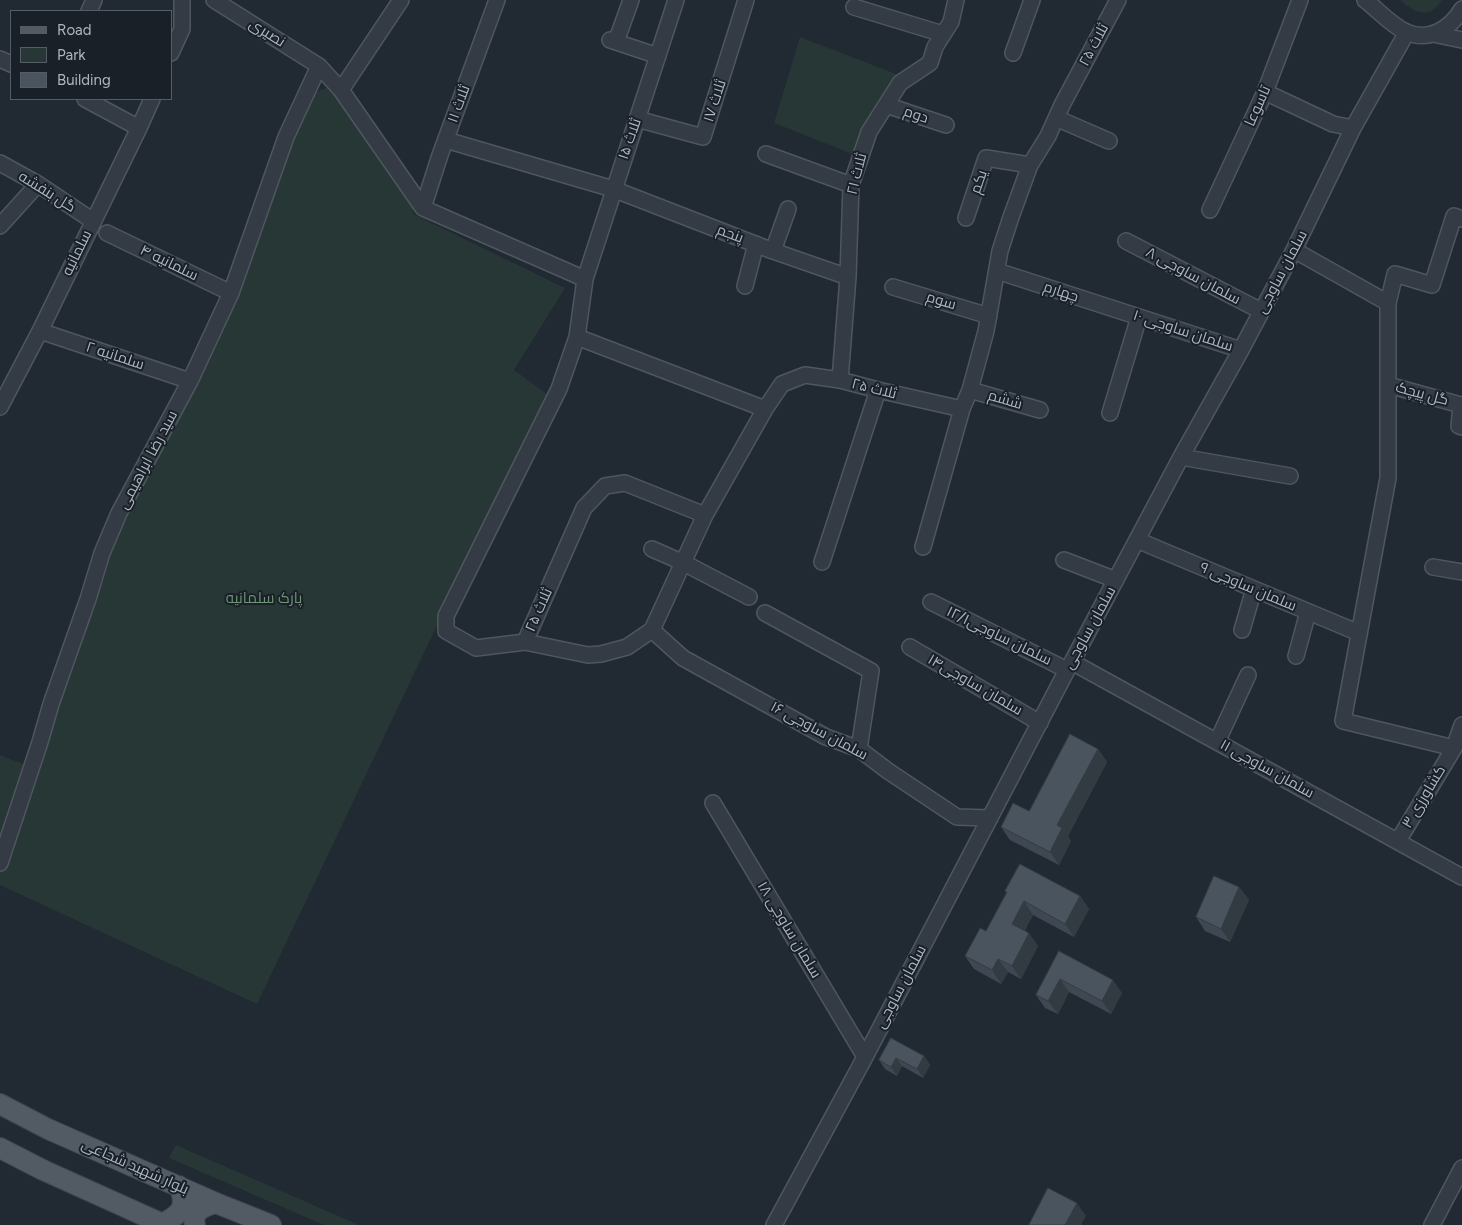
<!DOCTYPE html>
<meta charset="utf-8">
<style>
body{margin:0}
#map{position:relative;width:1462px;height:1225px;overflow:hidden;background:#212933;font-family:Figtree,sans-serif}
canvas{display:block}
.legend{position:absolute;left:10px;top:10px;width:162px;height:90px;box-sizing:border-box;background:#192028;border:1px solid #555c65;margin:0;padding:6px 9px;list-style:none;font-size:15px;color:#aeb6c1}
.legend li{display:flex;align-items:center;gap:10px;height:25px}
.legend b{width:25px;border:1px solid #555c65}
</style>
<div id="map">
<canvas width="1462" height="1225"></canvas>
<ul class="legend">
<li><b style="height:6px;background:#525a64"></b>Road</li>
<li><b style="height:14px;background:#263736"></b>Park</li>
<li><b style="height:14px;background:#49545f"></b>Building</li>
</ul>
</div>
<script>
const context = document.querySelector('canvas').getContext('2d');
context.lineJoin = 'round';
function paint(path, color) { context.fillStyle = color; context.fill(path, 'evenodd'); }
function trace(path, color, width, dash) { context.strokeStyle = color; context.lineWidth = width; context.lineCap = dash ? 'butt' : 'round'; context.setLineDash(dash || []); context.stroke(path); }
function write(font, color, halo, rows, align = 'center') {
  context.font = font + ' Figtree,Cairo,sans-serif'; context.lineWidth = 4; context.setLineDash([]); context.textBaseline = 'middle'; context.strokeStyle = halo; context.fillStyle = color; for (const [text, x, y, turn = 0] of rows) {
    context.save(); context.translate(x, y); context.rotate((+turn || 0) * Math.PI / 180); context.textAlign = isNaN(turn) ? turn : align; if (halo) context.strokeText(text, 0, 0); context.fillText(text, 0, 0); context.restore();
  }
}
paint(new Path2D(`
 M1400 0H1442C1429 21 1414 12 1400 0Z
 M800 37 896 74 869 117 855 155 774 123Z
 M336 85 413 193V214L565 288 514 370 547 394 257 1004 0 885V755L31 767 110 535 198 364 306 95Z
 M176 1145 359 1225H324L169 1158Z`), '#263736');
const minor = new Path2D(`
 M214 0 319 66 341 90 423 208 585 279
 M1365 0C1378 10 1391 25 1406 32 1429 42 1450 29 1462 9
 M854 7 943 34
 M89 11 94 0
 M1433 34 1462 40
 M610 40 658 56
 M616 42 631 0
 M171 53 182 29V0
 M1013 53 1032 0
 M0 59 11 64
 M341 90 401 0
 M1265 92 1333 124 1353 128
 M85 99 139 128
 M886 105 946 125
 M1056 118 1109 141
 M637 119 703 137 746 0
 M446 140 613 189 773 251 848 277
 M766 154 851 185
 M0 163 38 184 93 221
 M423 208 440 155 497 0
 M1210 210 1265 92 1300 0
 M966 218 986 158 1030 165
 M0 226 38 184
 M107 233 231 293
 M1126 241 1261 311
 M1294 250 1388 303
 M773 251 788 209
 M997 271 1241 350
 M745 286 756 244
 M893 287 989 316
 M40 331 190 381
 M577 337 585 279 676 0
 M840 380 848 277 851 185 869 132 900 83 930 63 935 47 951 22 956 0
 M1388 385 1461 405 1459 426 1462 427
 M970 390 1040 410
 M0 407 40 331 139 128 152 99
 M1110 413 1139 317
 M1181 457 1290 476
 M705 515 652 630 627 647 601 654 588 655 525 642 476 648 446 631V616L559 389 577 337 765 409
 M1137 540 1359 633
 M923 547 962 409
 M652 549 684 563 749 597
 M1064 560 1116 580
 M822 562 878 390
 M1433 567 1462 572
 M931 602 1067 670
 M765 613 871 671 859 749
 M652 630 683 658 826 737 859 749 888 771 957 817 990 818
 M1242 630 1254 589
 M525 642 584 508 605 486 625 483 705 515 765 409 782 384 805 375 840 380 878 390 962 409 970 390 986 331 1000 251 1011 217 1030 165 1048 136 1062 105 1118 0
 M910 647 1040 723
 M1296 656 1308 612
 M1072 662 1462 877
 M1217 742 1248 675
 M1454 748 1343 721 1388 478V303L1395 274 1432 285 1454 216 1462 219
 M713 803 865 1057
 M1398 841 1454 748 1462 725
 M0 863 40 742 51 704 88 599 102 553 119 513 190 381 231 293 286 137 319 66
 M774 1225 865 1057 1067 670 1072 662 1181 457 1241 350 1294 250 1353 128 1407 32
 M1432 1225 1462 1168`);
const major = new Path2D(`
 M0 1104 48 1129 216 1203 271 1225
 M0 1148 43 1170 165 1225
 M162 1224C181 1214 188 1207 179 1186
 M195 1225C191 1211 205 1206 216 1203`);
trace(minor, '#4e565f', 18);
trace(major, '#3d444e', 22);
trace(minor, '#343b44', 15);
trace(major, '#525a64', 20);
paint(new Path2D(`
 M1098 749 1107 762 1068 836 1071 841 1059 865 1010 840 1001 827 1029 811Z
 M1239 887 1249 900 1230 942 1205 931 1196 917Z
 M1005 891 1080 896 1089 909 1074 937 1033 915 1025 930 1038 946 1021 979 1008 972 1001 984 974 969 965 956 986 931 1006 893Z
 M1059 951 1122 993 1111 1014 1069 992 1058 1014 1045 1008 1036 995Z
 M891 1038 924 1056 930 1065 923 1078 902 1066 897 1076 885 1069 879 1060Z`), '#3f4852');
paint(new Path2D(`
 M1098 749 1107 762 1068 836 1071 841 1059 865 1050 852 1057 825Z
 M1239 887 1249 900 1230 942 1221 929Z
 M1080 896 1089 909 1074 937 1065 924Z
 M1024 901 1033 915 1021 937 1012 924Z
 M1029 933 1038 946 1021 979 1012 966Z
 M998 959 1008 972 1001 984 992 970Z
 M1060 979 1069 992 1058 1014 1048 1001Z
 M1113 980 1122 993 1111 1014 1102 1001Z
 M924 1056 930 1065 923 1078 917 1069Z
 M896 1058 902 1066 897 1076 891 1067Z
 M1077 1203 1086 1216 1081 1225H1065Z`), '#333b42');
const building = new Path2D(`
 M1070 734 1098 749 1057 825 1062 828 1050 852 1001 827 1013 803 1029 811Z
 M1020 864 1080 896 1065 924 1024 901 1012 924 1029 933 1012 966 998 959 992 970 965 956 980 928 986 931 1007 892 1005 891Z
 M1214 876 1239 887 1221 929 1196 917Z
 M1059 951 1113 980 1102 1001 1060 979 1048 1001 1036 995Z
 M891 1038 924 1056 917 1069 896 1058 891 1067 879 1060Z
 M1048 1188 1077 1203 1065 1225H1029Z`);
paint(building, '#49545f');
trace(building, '#333b42', 1);
write('15px', '#aeb6c1', '#192028', [
 ["نصیری",267,33,32],
 ["ثلاث ۲۵",1094,45,-62],
 ["ثلاث ۱۷",715,101,-72],
 ["ثلاث ۱۱",459,104,-70],
 ["تاسوعا",1258,106,-66],
 ["دوم",916,115,19],
 ["ثلاث ۱۵",630,139,-71],
 ["ثلاث ۲۱",857,174,-76],
 ["یکم",979,182,-71],
 ["گل بنفشه",47,192,32],
 ["پنجم",730,234,21],
 ["سلمانیه",77,253,-64],
 ["سلمانیه ۴",169,263,26],
 ["سلمان ساوجی",1282,272,-62],
 ["سلمان ساوجی ۸",1193,276,28],
 ["چهارم",1061,292,18],
 ["سوم",941,301,17],
 ["سلمان ساوجی ۱۰",1183,331,18],
 ["سلمانیه ۲",115,356,18],
 ["ثلاث ۲۵",874,389,14],
 ["گل پیچک",1422,394,15],
 ["ششم",1005,400,16],
 ["سید رضا ابراهیمی",148,460,-62],
 ["سلمان ساوجی ۹",1248,587,23],
 ["ثلاث ۲۵",539,610,-66],
 ["سلمان ساوجی",1090,628,-61],
 ["سلمان ساوجی۱۲/۱",999,636,26],
 ["سلمان ساوجی۱۴",975,685,30],
 ["سلمان ساوجی ۱۶",819,731,28],
 ["سلمان ساوجی ۱۱",1267,769,29],
 ["کشاورزی ۳",1424,797,-59],
 ["سلمان ساوجی ۱۸",789,930,59],
 ["سلمان ساوجی",901,987,-62],
 ["بلوار شهید شجاعی",135,1167,24]
]);
write('15px', '#709576', '#192028', [
 ["پارک سلمانیه",264,599]
]);
</script>
